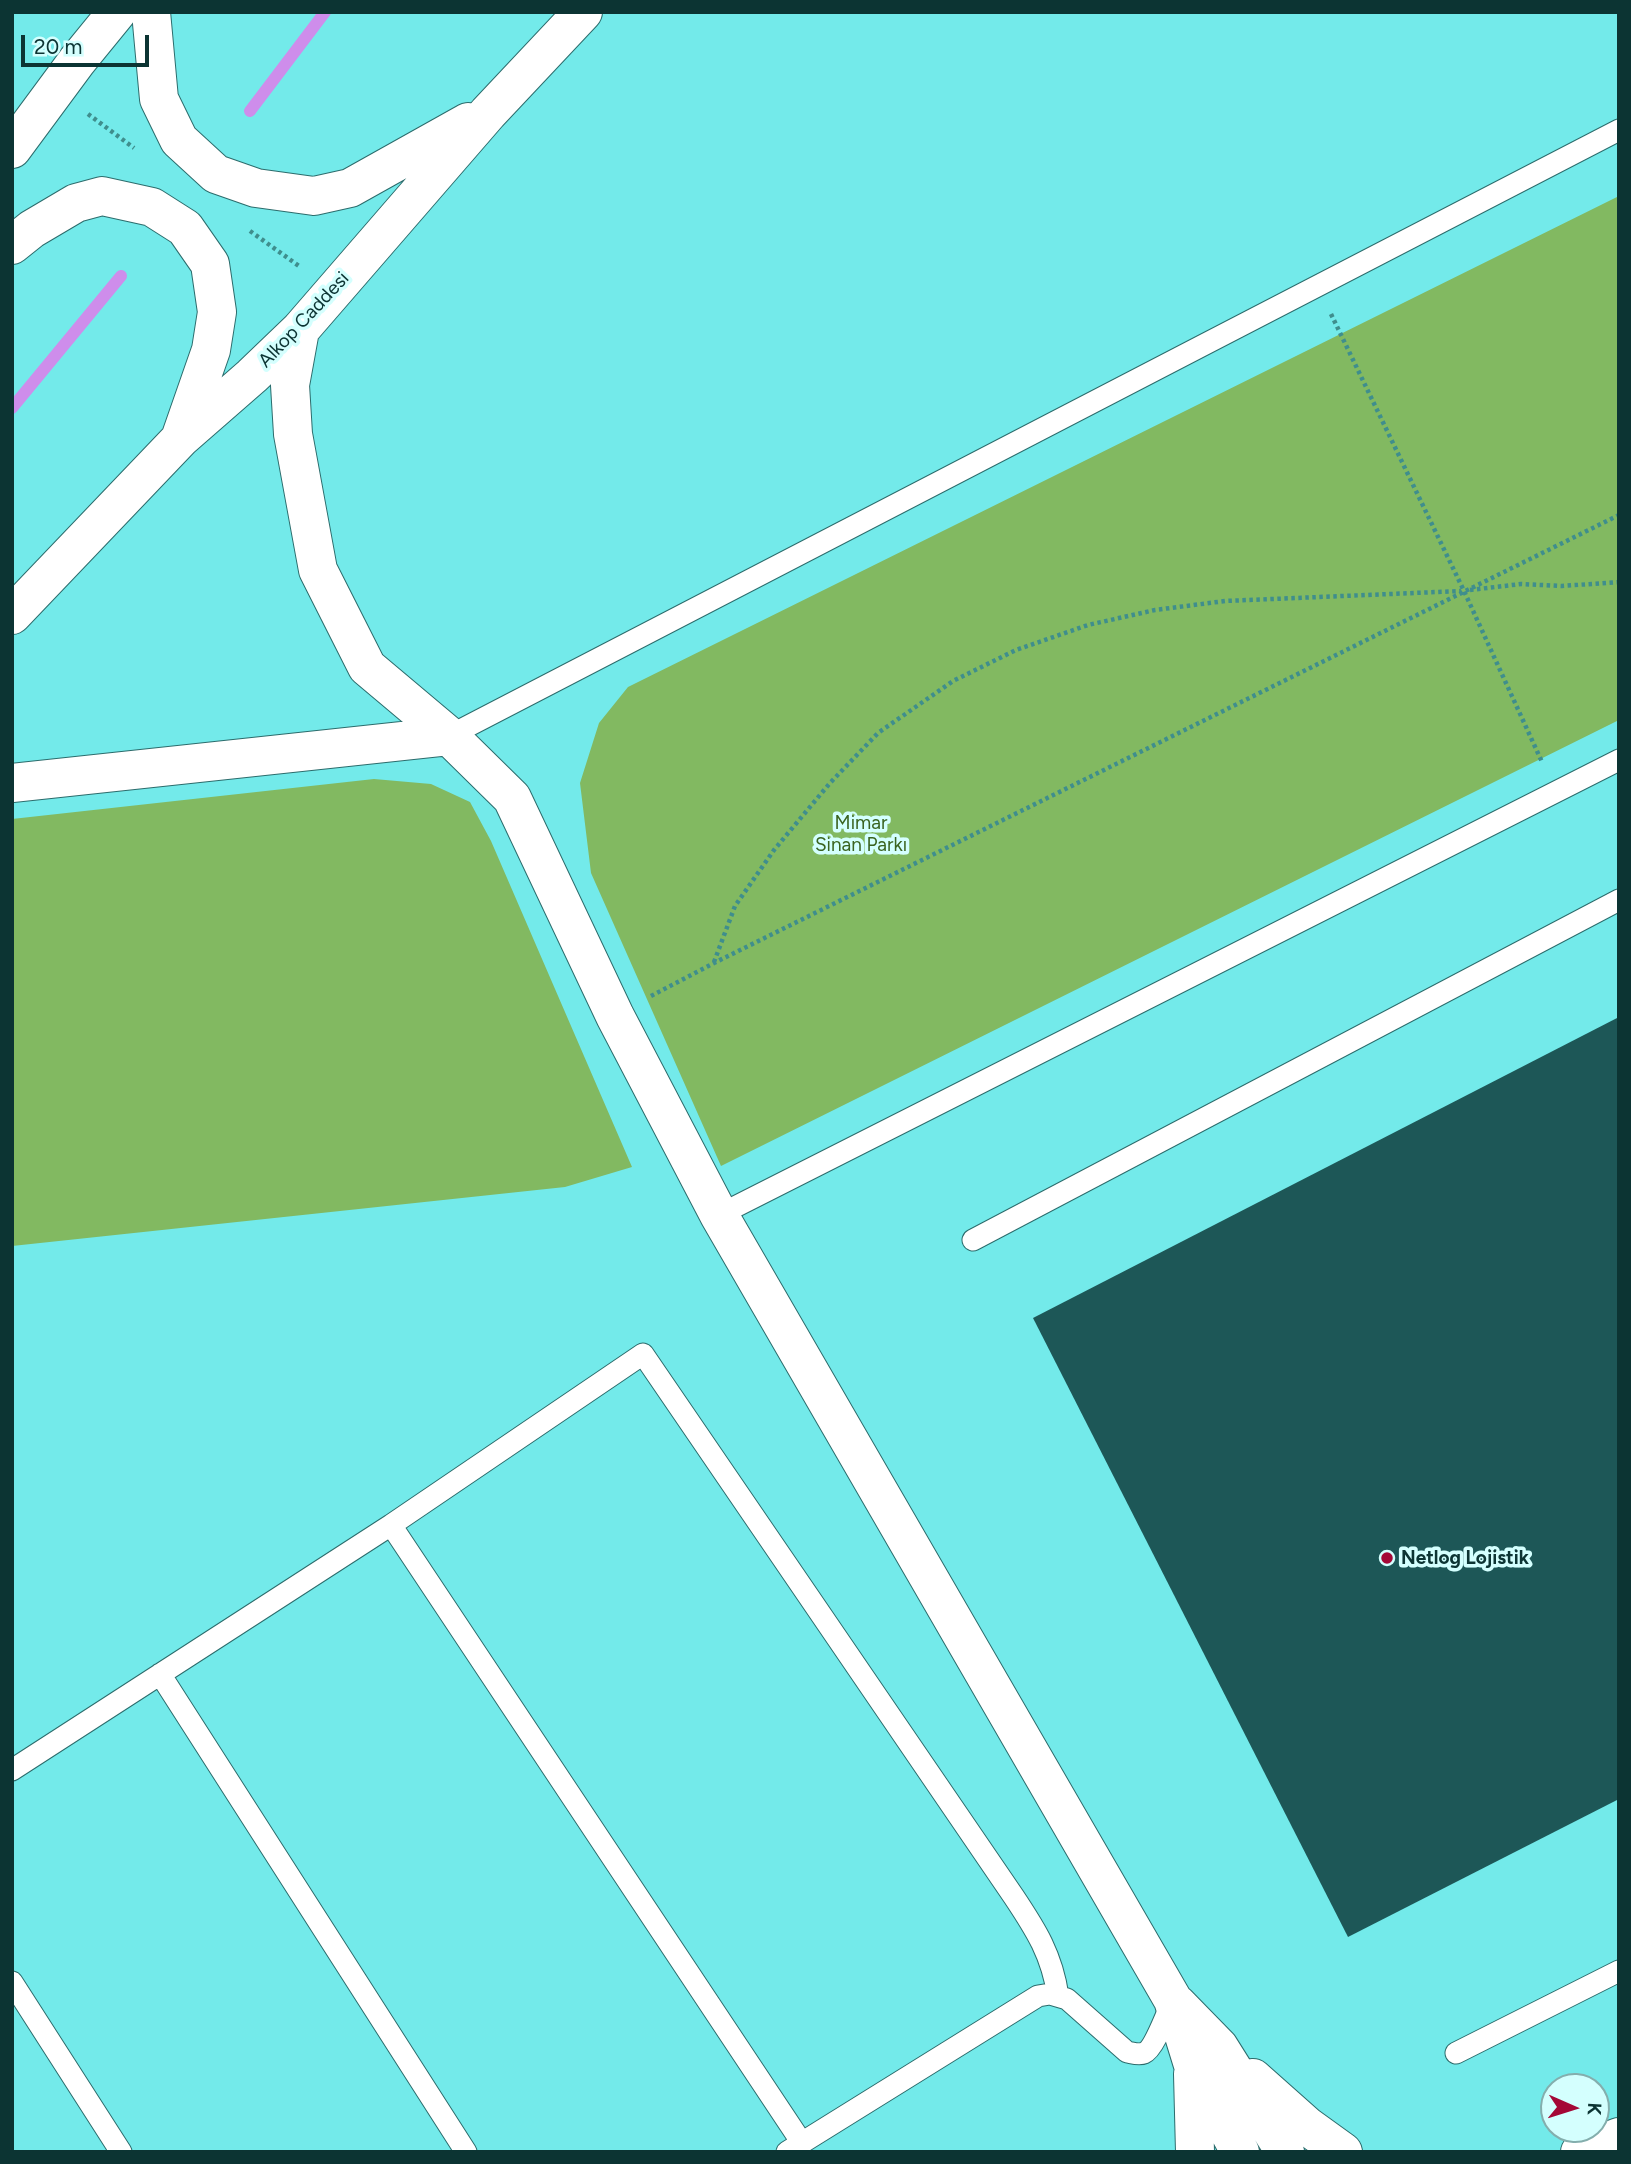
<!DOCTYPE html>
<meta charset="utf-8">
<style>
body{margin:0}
#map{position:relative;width:1631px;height:2164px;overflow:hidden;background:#73eaea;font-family:Figtree,sans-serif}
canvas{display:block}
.frame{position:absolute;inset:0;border:14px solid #0c3433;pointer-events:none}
.north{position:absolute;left:1540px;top:2073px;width:70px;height:70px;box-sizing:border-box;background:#d4fffe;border:2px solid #84aead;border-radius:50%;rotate:93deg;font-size:19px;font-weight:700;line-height:28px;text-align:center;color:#0c3433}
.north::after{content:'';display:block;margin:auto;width:24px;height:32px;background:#a40836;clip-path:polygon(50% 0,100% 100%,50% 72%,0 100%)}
.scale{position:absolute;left:21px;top:35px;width:128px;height:32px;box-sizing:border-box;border:4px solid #0c3433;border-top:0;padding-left:9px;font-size:21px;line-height:24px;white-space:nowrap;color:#0c3433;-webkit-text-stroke:5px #d4fffe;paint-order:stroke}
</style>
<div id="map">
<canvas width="1631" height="2164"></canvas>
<div class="frame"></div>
<div class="north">K</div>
<div class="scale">20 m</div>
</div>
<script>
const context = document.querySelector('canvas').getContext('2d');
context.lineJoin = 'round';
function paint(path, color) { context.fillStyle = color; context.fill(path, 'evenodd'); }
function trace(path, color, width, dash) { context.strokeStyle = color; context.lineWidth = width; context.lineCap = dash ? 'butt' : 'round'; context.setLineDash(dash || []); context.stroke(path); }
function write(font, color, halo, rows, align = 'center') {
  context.font = font + ' Figtree,sans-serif'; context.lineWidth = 7; context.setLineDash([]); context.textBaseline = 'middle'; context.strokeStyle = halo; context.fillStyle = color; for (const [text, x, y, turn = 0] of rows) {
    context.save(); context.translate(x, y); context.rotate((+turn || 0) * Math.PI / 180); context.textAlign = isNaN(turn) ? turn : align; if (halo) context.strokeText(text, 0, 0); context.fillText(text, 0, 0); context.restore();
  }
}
paint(new Path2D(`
 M1619 196V720L721 1166 591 873 580 783 599 723 628 687Z
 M374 779 431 784 470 802 491 841 632 1167 565 1187 12 1246V819Z`), '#82b961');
trace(new Path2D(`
 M250 111 325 12
 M12 408 121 276`), '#ce8deb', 12);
paint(new Path2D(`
 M1619 1017V1799L1348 1937 1033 1318Z`), '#1d5757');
const service = new Path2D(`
 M449 736C840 537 1228 330 1619 130
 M719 1215 1619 760
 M973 1240 1619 900
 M391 1525 802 2143
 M160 1674 466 2152
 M12 1770 391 1525 643 1354 1014 1897C1036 1930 1052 1955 1058 1996
 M12 1982 121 2152
 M1456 2053 1619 1971
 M787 2152 1038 1996 1050 1994 1067 1999 1127 2052C1133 2053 1139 2055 1144 2053 1154 2049 1167 2013 1172 2002`);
const primary = new Path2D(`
 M151 12 159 99 179 140 216 174 256 188 314 196 350 188 468 122
 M12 149 77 61 117 12
 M12 245 32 229 76 203 102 196 152 207 185 228 210 264 217 312 211 350 181 436
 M300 330 290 385 293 434 318 570 367 667 449 736 512 798 615 1016 719 1215 1173 2000 1193 2065 1240 2152
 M12 615 181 438 252 376 300 330 488 113 583 12
 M12 783 449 736
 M1177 2004 1219 2047 1285 2152
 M1193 2074 1195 2152
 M1253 2078 1307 2126 1343 2152
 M1580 2152 1619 2137`);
trace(service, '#2c6c6c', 23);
trace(primary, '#2c6c6c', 40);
trace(new Path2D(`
 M88 114 134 148
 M250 231 299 266
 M1331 314 1464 591 1542 762
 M1470 590 1521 584 1562 586 1619 582
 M714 962 735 906 774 850 830 783 878 733 953 681 1016 650 1088 625 1155 610 1225 601 1461 591
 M651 996 714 963 1619 515`), '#3f8e8d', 4.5, [3.5, 3.5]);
trace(service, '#fff', 21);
trace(primary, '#fff', 38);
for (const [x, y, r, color] of [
 [1387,1558,7,"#a40836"]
]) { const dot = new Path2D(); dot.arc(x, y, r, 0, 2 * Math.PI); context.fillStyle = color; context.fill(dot); trace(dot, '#d4fffe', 2.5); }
write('19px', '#0c3433', '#d4fffe', [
 ["Alkop Caddesi",304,320,-47]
]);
write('19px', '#3a631f', '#d4fffe', [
 ["Mimar",861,823],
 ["Sinan Parkı",861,845]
]);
write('bold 19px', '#0c3433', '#d4fffe', [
 ["Netlog Lojistik",1401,1558]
], 'left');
</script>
